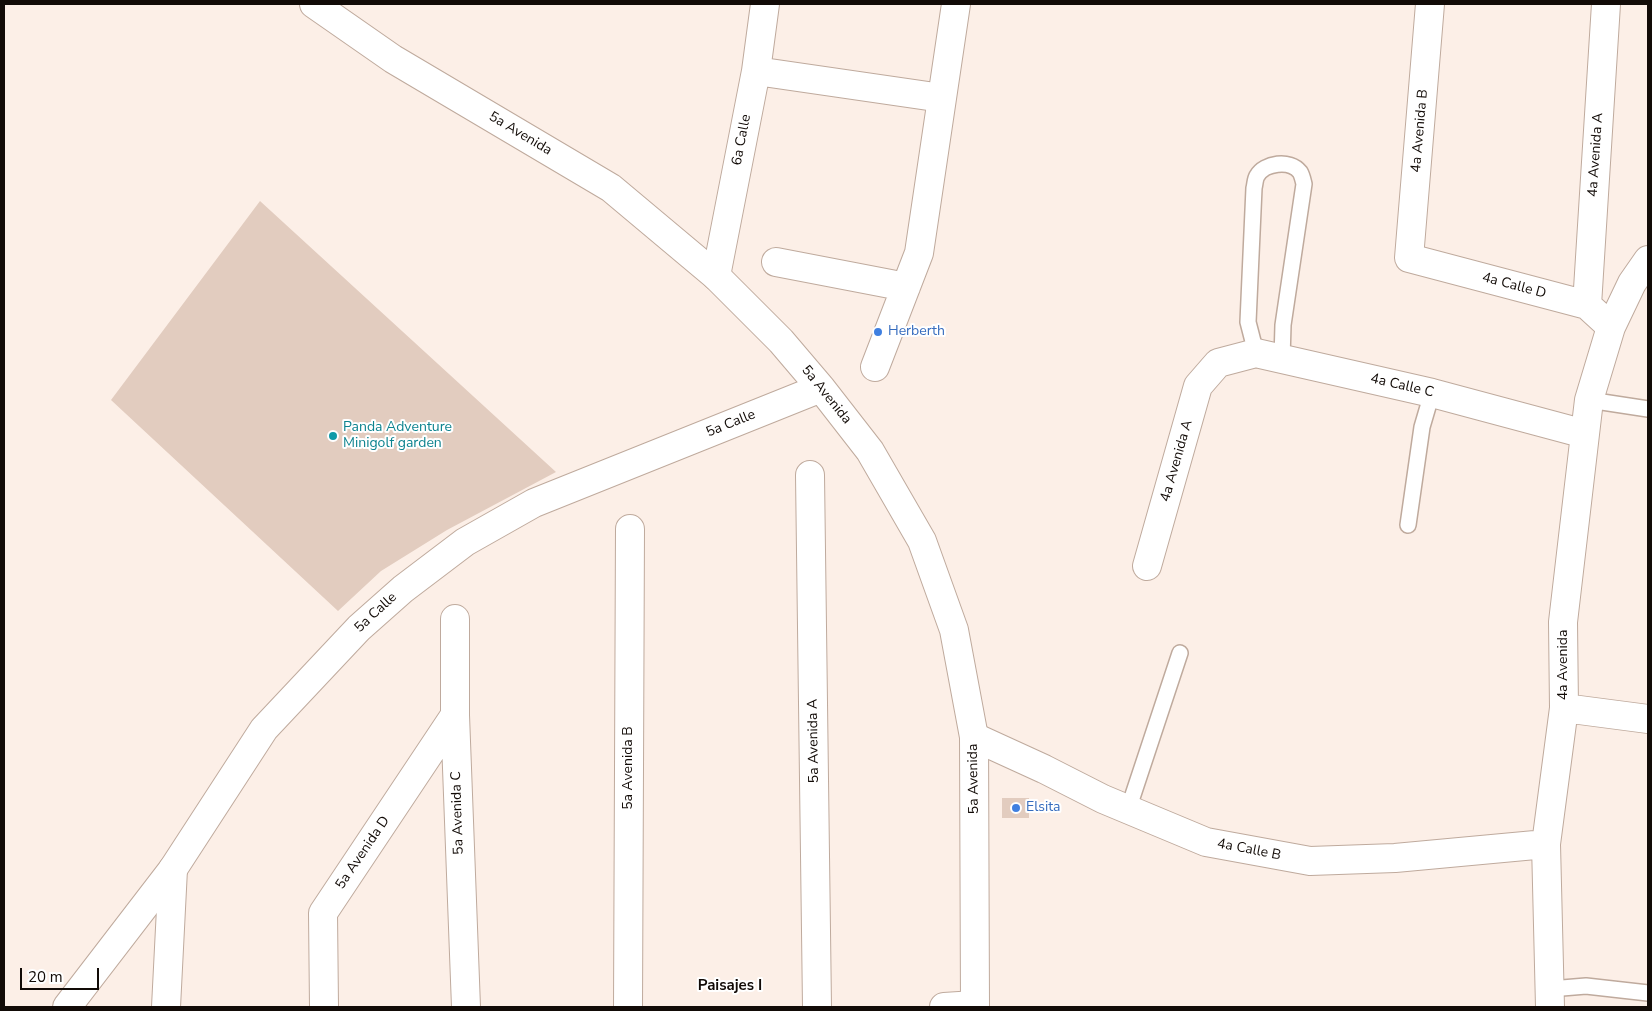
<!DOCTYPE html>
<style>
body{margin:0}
#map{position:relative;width:1652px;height:1011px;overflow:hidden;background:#fcefe7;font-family:"Nunito Sans",sans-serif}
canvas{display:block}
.frame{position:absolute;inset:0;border:5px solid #120b07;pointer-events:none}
.scale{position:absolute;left:20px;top:968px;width:79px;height:22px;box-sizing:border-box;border:2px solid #120b07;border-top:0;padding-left:6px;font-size:15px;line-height:18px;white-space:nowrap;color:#120b07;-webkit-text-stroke:4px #fff;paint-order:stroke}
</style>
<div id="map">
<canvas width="1652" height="1011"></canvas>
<div class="frame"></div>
<div class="scale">20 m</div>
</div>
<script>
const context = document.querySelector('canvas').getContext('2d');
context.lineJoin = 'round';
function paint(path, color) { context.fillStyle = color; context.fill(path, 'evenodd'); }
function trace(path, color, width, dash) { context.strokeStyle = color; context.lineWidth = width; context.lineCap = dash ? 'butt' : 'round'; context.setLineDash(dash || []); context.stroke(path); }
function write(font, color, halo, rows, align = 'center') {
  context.font = font + ' "Nunito Sans",sans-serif'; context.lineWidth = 4; context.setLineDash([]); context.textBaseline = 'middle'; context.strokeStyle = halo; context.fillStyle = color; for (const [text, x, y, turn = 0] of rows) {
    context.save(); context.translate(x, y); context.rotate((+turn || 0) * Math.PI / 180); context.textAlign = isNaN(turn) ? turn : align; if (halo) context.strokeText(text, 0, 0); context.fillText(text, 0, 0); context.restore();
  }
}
paint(new Path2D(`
 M260 201 556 472 447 530 381 571 338 611 111 400Z
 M1002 798H1029V818H1002Z`), '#e2ccbf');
const service = new Path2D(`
 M1256 353 1248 322 1254 188C1255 185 1255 179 1257 176 1264 163 1290 159 1300 172 1302 175 1303 180 1304 184L1283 325 1282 359
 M1589 400 1648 409
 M1408 525 1422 427 1432 393
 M1128 810 1180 653
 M1550 989 1586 986 1648 993`);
const minor = new Path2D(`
 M1430 4 1409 258 1587 305 1611 327
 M756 71 942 98
 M776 262 906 287
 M716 276 756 71 765 4
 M1587 305 1606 4
 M875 367 919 253 956 4
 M810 475 817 1007
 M1147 566 1198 386 1218 363 1256 353 1432 393 1585 434
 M455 619V715L466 1007
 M1564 708 1648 719
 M974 737 1044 769 1103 799 1206 842 1310 861 1395 858 1546 844
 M166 1007 173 869
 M324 1007 323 913 455 715
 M628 1007 630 529
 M944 1007 975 1005
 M1550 1007 1546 844 1564 708 1563 622 1585 434 1589 400 1611 327 1632 283 1648 260`);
const tertiary = new Path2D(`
 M314 4 393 59 611 188 716 276 781 341 821 388 870 451 922 541 954 630 974 737 975 1007
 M67 1007 173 869 264 729 359 628 403 589 465 542 534 503 821 388`);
trace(service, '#bfaa9d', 18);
trace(minor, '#bfaa9d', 30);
trace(tertiary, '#bfaa9d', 30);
trace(service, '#fff', 15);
trace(minor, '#fff', 28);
trace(tertiary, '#fff', 28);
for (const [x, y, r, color] of [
 [878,332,5,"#3f7fe0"],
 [333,436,5,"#0f9aa8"],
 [1016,808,5,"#3f7fe0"]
]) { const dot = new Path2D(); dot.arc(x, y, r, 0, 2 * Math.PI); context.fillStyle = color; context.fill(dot); trace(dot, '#fff', 2); }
write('14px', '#120b07', '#fff', [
 ["4a Avenida B",1420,131,-85],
 ["5a Avenida",520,134,31],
 ["6a Calle",742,140,-79],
 ["4a Avenida A",1596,155,-86],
 ["4a Calle D",1514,286,15],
 ["4a Calle C",1402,386,13],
 ["5a Avenida",826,395,51],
 ["5a Calle",731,424,-22],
 ["4a Avenida A",1177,461,-74],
 ["5a Calle",376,613,-43],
 ["4a Avenida",1564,665,-90],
 ["5a Avenida A",814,741,-91],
 ["5a Avenida B",629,768,-90],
 ["5a Avenida",974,779,-91],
 ["5a Avenida C",458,813,-92],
 ["4a Calle B",1249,850,11],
 ["5a Avenida D",363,853,-56]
]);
write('14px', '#366cbe', '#fff', [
 ["Herberth",888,332],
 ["Elsita",1026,808]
], 'left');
write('14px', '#0d838f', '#fff', [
 ["Panda Adventure",343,428],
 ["Minigolf garden",343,444]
], 'left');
write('bold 15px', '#120b07', '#fff', [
 ["Paisajes I",730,986]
]);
</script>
